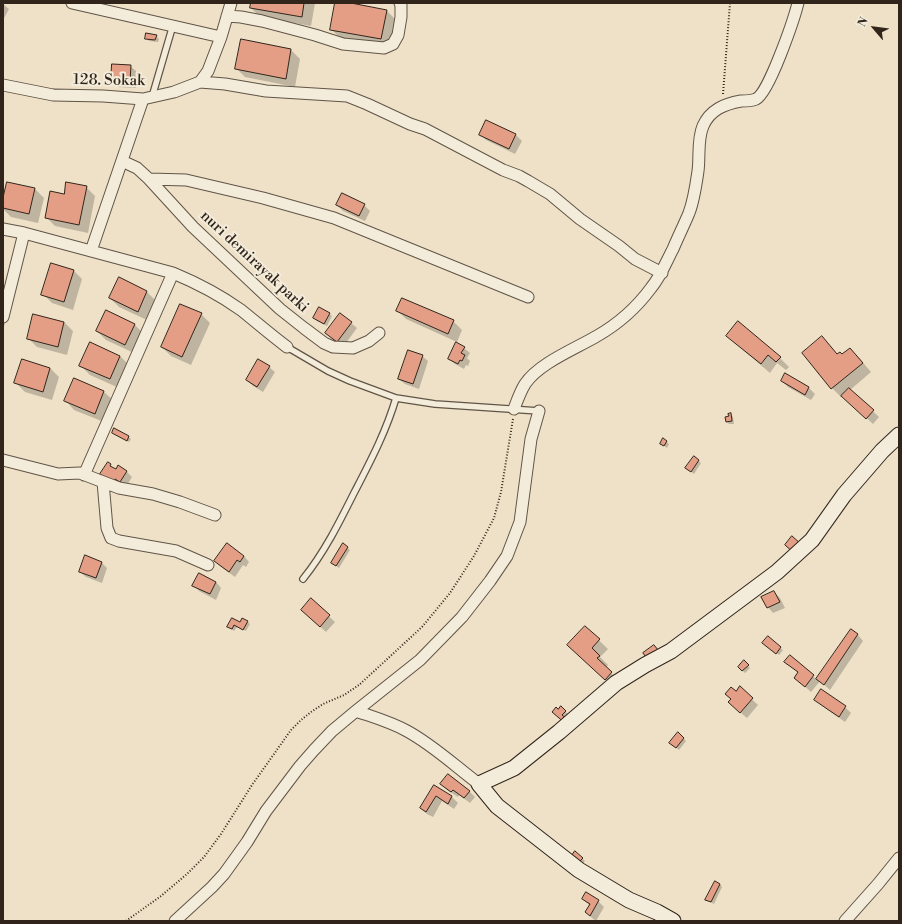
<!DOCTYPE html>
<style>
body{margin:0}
#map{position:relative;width:902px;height:924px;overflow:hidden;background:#eee1c7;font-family:"Libre Bodoni",serif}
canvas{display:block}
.frame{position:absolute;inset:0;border:4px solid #31251b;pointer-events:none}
.north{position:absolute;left:854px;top:8px;width:40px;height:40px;-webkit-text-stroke:3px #f4ecdb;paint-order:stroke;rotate:298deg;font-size:11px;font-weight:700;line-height:16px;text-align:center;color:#31251b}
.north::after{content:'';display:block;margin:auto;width:14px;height:18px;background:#31251b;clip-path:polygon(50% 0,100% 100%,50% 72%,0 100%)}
</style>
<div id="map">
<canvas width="902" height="924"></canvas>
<div class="frame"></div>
<div class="north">N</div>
</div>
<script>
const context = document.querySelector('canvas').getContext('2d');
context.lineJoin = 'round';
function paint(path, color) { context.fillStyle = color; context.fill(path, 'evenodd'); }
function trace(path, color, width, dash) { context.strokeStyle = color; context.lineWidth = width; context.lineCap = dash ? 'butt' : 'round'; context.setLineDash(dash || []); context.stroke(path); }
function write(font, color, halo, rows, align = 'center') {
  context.font = font + ' "Libre Bodoni",serif'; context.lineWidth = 4; context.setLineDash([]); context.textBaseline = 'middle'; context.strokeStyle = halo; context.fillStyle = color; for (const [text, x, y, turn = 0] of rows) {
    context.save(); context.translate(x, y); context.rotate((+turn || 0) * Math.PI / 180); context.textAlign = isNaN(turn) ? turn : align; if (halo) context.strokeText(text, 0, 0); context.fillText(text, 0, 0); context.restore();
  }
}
paint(new Path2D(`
 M252 3H315L311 26 260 17 251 8Z
 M336 3H345L387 11 396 20 390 48 340 38 331 29Z
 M3 4 9 9 3 20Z
 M156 36 159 39 158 42 149 41 146 38Z
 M241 41 291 50 300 59 295 87 245 77 236 68Z
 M130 66 136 71V88L118 87 112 81Z
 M486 121 516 135 522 141 515 154 486 140 480 134Z
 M8 183 35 189 44 198 38 223 11 217 3 209V202Z
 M86 187 95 196 88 233 55 226 46 217Z
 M337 205H364L370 211 365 221 343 211Z
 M73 270 82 279 73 310 52 303 43 294Z
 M119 279 147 292 156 301 147 320 119 307 110 298Z
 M3 308 8 313 3 330Z
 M397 310 453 321 462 330 457 342 406 319Z
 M201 314 210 323 191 365 171 356 162 347Z
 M329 314 332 316 327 326 317 321 314 318Z
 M64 322 73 331 67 355 37 347 28 338Z
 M351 323 357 328 343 347 332 339 327 333Z
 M134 324 143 333 134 353 106 340 97 331Z
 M727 335 780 358 789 367 786 370 777 363 770 373 736 344Z
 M822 337 838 355H842L850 349 859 358 871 372 850 390 879 417 873 424 843 396 841 397 832 388Z
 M464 348 470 353 467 358 470 361 468 366 466 365 464 369 455 364 449 359Z
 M120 356 129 365 119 388 90 375 81 366Z
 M422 356 428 361 419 389 405 384 399 379Z
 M269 367 275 372 263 392 253 386 247 380Z
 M50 368 59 377 52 400 25 392 16 383Z
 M786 375 809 388 815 394 811 400 788 387 782 381Z
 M104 392 113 400 104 422 74 410 66 401Z
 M731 414 733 417 734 424H729L727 422Z
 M113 433 128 437 131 439 129 442 116 435Z
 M664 440 669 444 667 448 662 444Z
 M694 457 701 463 694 474 689 470Z
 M110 465 116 471H126L132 477 126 487 107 480 101 474Z
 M343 545 350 550 339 568 332 563Z
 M244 556 249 562 246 567 243 565 235 577 221 567 215 561Z
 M102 563 107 568 102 583 86 577 80 572Z
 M216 582 221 588 216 600 199 591 194 585Z
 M774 592 780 598 785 608 773 613 768 607Z
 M311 600 335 622 326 632 308 616Z
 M232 619 240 624 247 621 250 624 246 631 237 627 234 631 231 629 229 627Z
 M585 627 608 649 600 657 608 665 606 668 620 682 614 688 577 654Z
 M851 630 858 635 863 641 830 690 820 681 811 692 801 683 798 673 786 662 790 657 817 680Z
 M766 645 780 648 783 650 779 655Z
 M744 662 750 668 745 673 739 667Z
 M740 688 758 705 747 718 735 708 736 693Z
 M816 700 845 707 851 713 845 722 821 705Z
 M561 708 568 714 569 726 558 711Z
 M683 738 686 741 679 750 673 745Z
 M442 784 469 791 475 797 470 803 459 795 458 797 447 790Z
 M434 786 452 797 458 803 454 809 442 801 433 817 427 814 421 808Z
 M576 853 585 861 581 865Z
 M720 884 722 887 714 904 707 900Z
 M583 899 598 901 604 907 596 921 592 918 586 912 590 906Z`), '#0003');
const building = new Path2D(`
 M251 3H304L302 17 250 8Z
 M335 3H351L387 10 381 39 330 30Z
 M146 33 157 35 155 40 145 39Z
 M241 39 291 49 286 79 235 69Z
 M112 64 131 65 130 82H111Z
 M486 120 516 134 509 149 479 135Z
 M7 182 35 188 29 214 3 208V198Z
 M66 182 87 186 79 225 45 218 50 191 64 194Z
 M342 193 365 204 359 216 336 205Z
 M51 263 74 270 64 302 41 295Z
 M119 277 147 291 138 312 109 298Z
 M402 298 454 320 448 334 396 311Z
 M180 304 202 313 182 357 161 347Z
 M319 307 330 313 324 324 313 318Z
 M106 310 135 324 125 345 96 331Z
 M340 313 352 322 337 342 325 333Z
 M33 314 64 322 58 347 27 339Z
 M738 321 781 357 776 362 768 355 761 364 726 336Z
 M822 336 837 354 840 352 842 354 850 348 863 363 831 389 802 353Z
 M90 342 120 356 110 379 79 366Z
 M456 342 465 347 461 353 465 355 462 361 460 360 458 364 448 359Z
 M408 350 423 355 413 384 398 379Z
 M22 359 50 368 43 392 14 383Z
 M258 359 270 366 257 387 246 380Z
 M785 373 809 387 805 395 781 381Z
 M74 378 104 391 95 414 64 401Z
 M849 388 874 410 866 419 841 396Z
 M731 413 732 421 726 422 725 417 729 416 728 414Z
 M114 428 129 436 127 441 112 433Z
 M663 438 667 441 664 446 660 444Z
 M694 456 699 460 691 472 685 468Z
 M108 462 111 464 110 466 116 469 118 465 127 471 120 482 115 479 113 483 100 474Z
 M792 536 802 545 795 554 785 545Z
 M227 543 244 556 240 562 237 560 229 572 214 561Z
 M343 543 348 547 336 566 331 563Z
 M85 555 102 562 96 578 79 572Z
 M199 573 216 582 210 594 192 586Z
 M774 591 780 602 767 608 761 597Z
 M311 598 330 615 320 627 301 610Z
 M232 618 240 622 242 618 248 621 243 630 234 625 232 629 227 627Z
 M585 626 600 639 592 648 600 656 597 658 612 672 605 680 567 645Z
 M851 629 858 634 824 685 816 679Z
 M768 636 781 647 776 654 762 643Z
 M654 645 659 651 648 660 643 653Z
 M790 655 814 675 805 687 794 678 798 672 784 662Z
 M744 660 749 665 742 671 738 667Z
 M740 686 753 698 740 713 728 702 731 699 725 694 731 687 736 691Z
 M821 689 846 706 839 717 814 700Z
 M561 706 566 711 562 715 569 721 566 724 552 712 556 707 558 709Z
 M678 732 684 738 676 748 669 743Z
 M448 774 470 791 464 798 453 790 451 792 440 784Z
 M434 785 452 796 448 804 436 796 426 812 420 808Z
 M575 851 583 858 578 863 571 857Z
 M715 881 720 884 711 902 705 900Z
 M586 892 599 900 590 916 585 912 590 904 582 899Z`);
paint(building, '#e49e86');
trace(building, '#31251b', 1);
const lane = new Path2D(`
 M152 97 173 25
 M287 347 328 371 350 381 396 398 435 404 539 411
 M303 579C324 553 339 523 354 493 370 462 386 432 396 398`);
const street = new Path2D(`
 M72 3 221 37
 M227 16 241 17 262 21 315 35 343 44 384 48 393 44 398 35 401 17V5L400 3
 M200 82 225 84 266 91 347 96 367 104 410 124 425 129 503 170 519 176 528 181 550 194 580 219 619 246 635 259 662 273
 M3 85 53 95 103 96 143 99 174 92 200 82 208 71 221 37 231 3
 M122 161 137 168 149 179 193 227 280 309 304 328 324 343 333 347 353 348 369 341 379 333
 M149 179 186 180 263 198 334 218 528 297
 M3 229 24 233 173 273 84 475
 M91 251 143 99
 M173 273C197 283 220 295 241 310 256 322 271 335 287 347
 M3 317 24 233
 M514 409C517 401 520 392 525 384 539 363 575 349 597 336 618 324 637 307 651 288 661 276 666 262 673 249 678 237 684 225 689 213 694 200 696 185 698 171 700 157 697 140 703 126 710 110 724 104 741 101 745 101 752 101 756 99 769 93 794 19 798 3
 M3 460 58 474 80 473 119 488 153 494 180 502 215 515
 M103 482 107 528 111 538 119 541 176 551 208 565
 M356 711C373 717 391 722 407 731 433 745 455 766 479 784
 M175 921 212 887 224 874 247 842 266 811 300 766 314 750 332 731 356 711 420 660 462 617 490 581 507 556 520 522 531 439 539 411
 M845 921 878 884 899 858`);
const secondary = new Path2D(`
 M673 921 657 912 629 900 579 870 497 806 479 784 514 768 559 732 616 683 645 665 671 651 777 572 812 540 844 495 882 451 899 435`);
trace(lane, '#605446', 8);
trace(street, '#605446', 13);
trace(secondary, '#31251b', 17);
trace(new Path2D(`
 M723 94 730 3
 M126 921 161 896 187 874 204 857 221 834 252 785 291 730 301 720 311 712 323 704 344 695 359 685 422 627 450 593 474 556 494 518 501 492 513 419`), '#31251b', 2, [1, 2]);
trace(lane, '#f4ecdb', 5.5);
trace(street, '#f4ecdb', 11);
trace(secondary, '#f4ecdb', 15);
write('15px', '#31251b', '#f4ecdb', [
 ["128. Sokak",109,81,1],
 ["nuri demirayak parki",254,262,43]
]);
</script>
